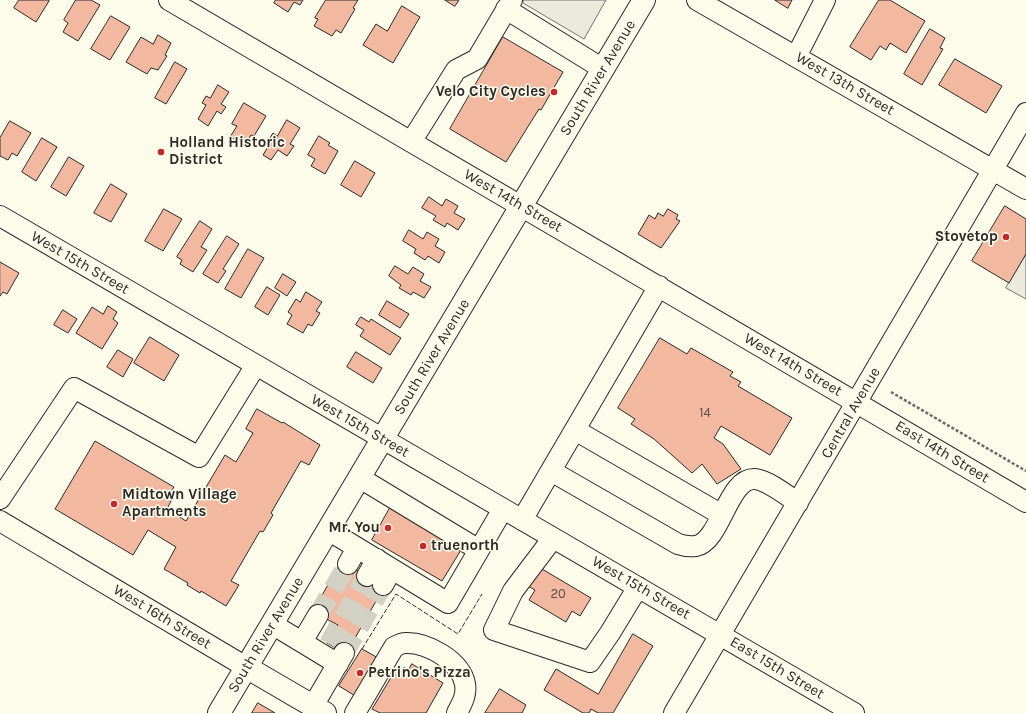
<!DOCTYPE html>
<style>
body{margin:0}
canvas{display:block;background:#fdfbea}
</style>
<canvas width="1026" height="713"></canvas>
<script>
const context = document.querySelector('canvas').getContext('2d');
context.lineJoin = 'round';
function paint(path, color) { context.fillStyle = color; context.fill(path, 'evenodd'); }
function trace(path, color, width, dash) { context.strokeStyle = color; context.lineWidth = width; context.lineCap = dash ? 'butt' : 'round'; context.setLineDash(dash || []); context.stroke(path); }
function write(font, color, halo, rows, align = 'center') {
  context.font = font + ' Karla,sans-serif'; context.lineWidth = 3; context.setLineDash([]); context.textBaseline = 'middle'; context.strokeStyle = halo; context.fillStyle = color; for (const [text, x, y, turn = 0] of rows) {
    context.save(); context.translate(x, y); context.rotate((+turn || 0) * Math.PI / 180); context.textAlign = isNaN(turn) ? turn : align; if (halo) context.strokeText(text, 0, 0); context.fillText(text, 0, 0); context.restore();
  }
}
const parking = new Path2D(`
 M524 0H606L584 39 523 3Z
 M1026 254V299L1006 288Z`);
paint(parking, '#eceadb');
trace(parking, '#74746e', 1);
const building = new Path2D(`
 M19 0H49V1L36 22 14 8Z
 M76 0H91L100 5 78 41 63 32 68 23 64 20Z
 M276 0H303L300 5 294 2 288 12 274 3Z
 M326 0H358L353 8 355 9 341 33 336 30 332 36 314 26 318 19 315 18Z
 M445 0H459L455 6Z
 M775 0H792L788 8Z
 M879 0H890L925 21 906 53 890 43 886 50 880 46 871 60 850 47Z
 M402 6 420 17 393 63 363 45 376 24 387 31Z
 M111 16 130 27 110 60 91 49Z
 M930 29 945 38 940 48 943 49 922 85 904 74Z
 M158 35 171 43 165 55 167 56 158 70 151 68 147 74 126 62 141 37 153 44Z
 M503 37 563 72 541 110 539 109 506 162 450 129Z
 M955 59 1002 86 986 113 939 85Z
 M175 62 187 69 166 104 155 98Z
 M218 85 229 92 221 104 226 107 221 114 217 111 208 126 198 119 206 105 202 103 206 96 210 98Z
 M244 103 266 116 254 136 251 135 245 145 230 137 237 126 232 124Z
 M287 120 300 128 290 144 294 146 287 156 278 150 271 160 263 155 269 145 267 143 273 133 277 136Z
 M10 121 31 133 17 156 12 153 8 160 0 156V138Z
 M319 136 330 143 328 145 338 151 325 174 311 166 315 159 308 155Z
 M42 138 57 147 36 181 22 172Z
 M69 157 84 166 66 196 51 187Z
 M355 161 375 173 361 197 341 185Z
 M111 184 127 194 111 222 94 213Z
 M429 197 442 206 446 199 458 206 454 213 465 219 458 230 447 223 445 227 433 220 436 216 422 208Z
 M1005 206 1026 219V254L1009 283 972 261Z
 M164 209 182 219 163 251 145 241Z
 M668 209 678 215 676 219 680 221 661 248 638 234 649 215 655 219 658 213 663 216Z
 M200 221 212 229 201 247 207 250 193 272 180 264 182 260 177 257Z
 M409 230 423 239 427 232 439 239 435 246 445 252 439 263 428 256 425 260 414 253 416 249 403 241Z
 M227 236 239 244 223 269 226 271 218 283 203 274Z
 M248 249 264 258 241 298 225 289Z
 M0 262 19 273 7 294 3 292 0 296Z
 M395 266 408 274 413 267 424 274 420 281 431 287 424 298 413 292 411 295 399 288 401 285 389 276Z
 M283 274 296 282 287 296 275 288Z
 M267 287 280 295 268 315 255 307Z
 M306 292 322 302 316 311 320 313 312 326 308 324 303 333 287 324 292 315 288 312 296 299 300 302Z
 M387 301 409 314 400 328 379 315Z
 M108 306 117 312 113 319 118 323 102 349 76 333 92 307 103 314Z
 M63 310 77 319 68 333 54 325Z
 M361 317 369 322 371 319 401 338 390 355 360 336 364 330 356 325Z
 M150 337 179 355 164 381 134 363Z
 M660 338 687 354 691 348 733 372 730 376 741 382 738 386 792 418 770 455 721 426 714 438 723 444 741 469 717 484 702 464 692 473 654 439 631 424 635 419 618 408Z
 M118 350 133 359 123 377 107 367Z
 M356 352 382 368 373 383 347 367Z
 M257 409 282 423 283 422 320 445 309 465 301 461 271 513 273 515 263 532 260 531 231 581 239 585 226 606 201 591 200 593 187 585 188 583 164 569 176 547 148 530 133 555 55 509 95 441 174 487 168 497 172 499 167 509 186 521 225 455 236 462 253 433 246 429Z
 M390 508 461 550 442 581 372 540Z
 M342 561 384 587 346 654 327 643 338 625 313 612Z
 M537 566 591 598 580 616 572 611 566 622 529 600 535 590 526 585Z
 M633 634 653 646 613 713H598L591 709 589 713H583L544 690 556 669 598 694Z
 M362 649 380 659 357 697 339 686Z
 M412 664 443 683 426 713H380L372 709 396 669 402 672 404 667 408 670Z
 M500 689 526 705 522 713H485Z
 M258 703 275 713H252Z`);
paint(building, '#f2b8a0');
trace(building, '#2b2b2b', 1);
trace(new Path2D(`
 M318 615 348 564
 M329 644 367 576
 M344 653 383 585`), '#d3d1c4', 20, [20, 10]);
const minor = new Path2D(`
 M169 0 1026 502
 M697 0 1026 189
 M506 9 603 69
 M796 57 825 0
 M411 142 456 70 477 59 512 0
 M0 216 854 713
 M575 430 722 515
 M551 471 678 544C684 546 689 547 696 546 721 541 728 477 755 479 767 480 788 496 798 503
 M360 478 479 550
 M0 499 74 388 199 457 256 365
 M522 520 659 286
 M0 521 246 667
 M328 530 448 603 503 509
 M553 538 513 591 494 630 590 662 610 633 638 587
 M348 564 357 548
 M367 576 377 559
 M383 585 392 569
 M272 624 338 664
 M302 642 318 615
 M313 706 344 653
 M355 713 394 647C398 645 402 643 405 643 427 642 461 661 465 684 467 695 462 703 457 713
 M674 713 1026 113`);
const major = new Path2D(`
 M246 667 325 713
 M219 713 644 0`);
trace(minor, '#2b2b2b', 22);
trace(major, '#2b2b2b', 24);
trace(new Path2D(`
 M891 392 1026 471`), '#6a6964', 2.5, [3, 2]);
trace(minor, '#fdfbea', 20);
trace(major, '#fdfbea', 22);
trace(new Path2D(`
 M362 649 396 594 458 634 482 594`), '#2b2b2b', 1, [5, 2]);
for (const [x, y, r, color] of [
 [554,92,4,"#c62828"],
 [161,152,4,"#c62828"],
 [1006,237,4,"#c62828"],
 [114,504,4,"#c62828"],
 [388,528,4,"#c62828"],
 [423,546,4,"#c62828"],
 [360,673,4,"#c62828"]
]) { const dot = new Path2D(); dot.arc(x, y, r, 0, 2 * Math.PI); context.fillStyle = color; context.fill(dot); trace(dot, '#fdfbea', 1.5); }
write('13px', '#5d4e48', null, [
 ["14",705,413],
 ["20",558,594]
]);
write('15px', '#2b2b2b', '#fdfbea', [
 ["South River Avenue",598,78,-59],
 ["West 13th Street",845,84,30],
 ["West 14th Street",513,201,30],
 ["West 15th Street",80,263,30],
 ["South River Avenue",432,357,-59],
 ["West 14th Street",793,365,30],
 ["Central Avenue",851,413,-60],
 ["West 15th Street",360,426,30],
 ["East 14th Street",942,452,31],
 ["West 15th Street",641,588,30],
 ["West 16th Street",162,617,31],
 ["South River Avenue",266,635,-59],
 ["East 15th Street",777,668,31]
]);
write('bold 15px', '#2b2b2b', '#fdfbea', [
 ["Velo City Cycles",546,92,"right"],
 ["Holland Historic",169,143],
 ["District",169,160],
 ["Stovetop",998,237,"right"],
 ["Midtown Village",122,495],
 ["Apartments",122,512],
 ["Mr. You",380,528,"right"],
 ["truenorth",431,546],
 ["Petrino's Pizza",368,673]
], 'left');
</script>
